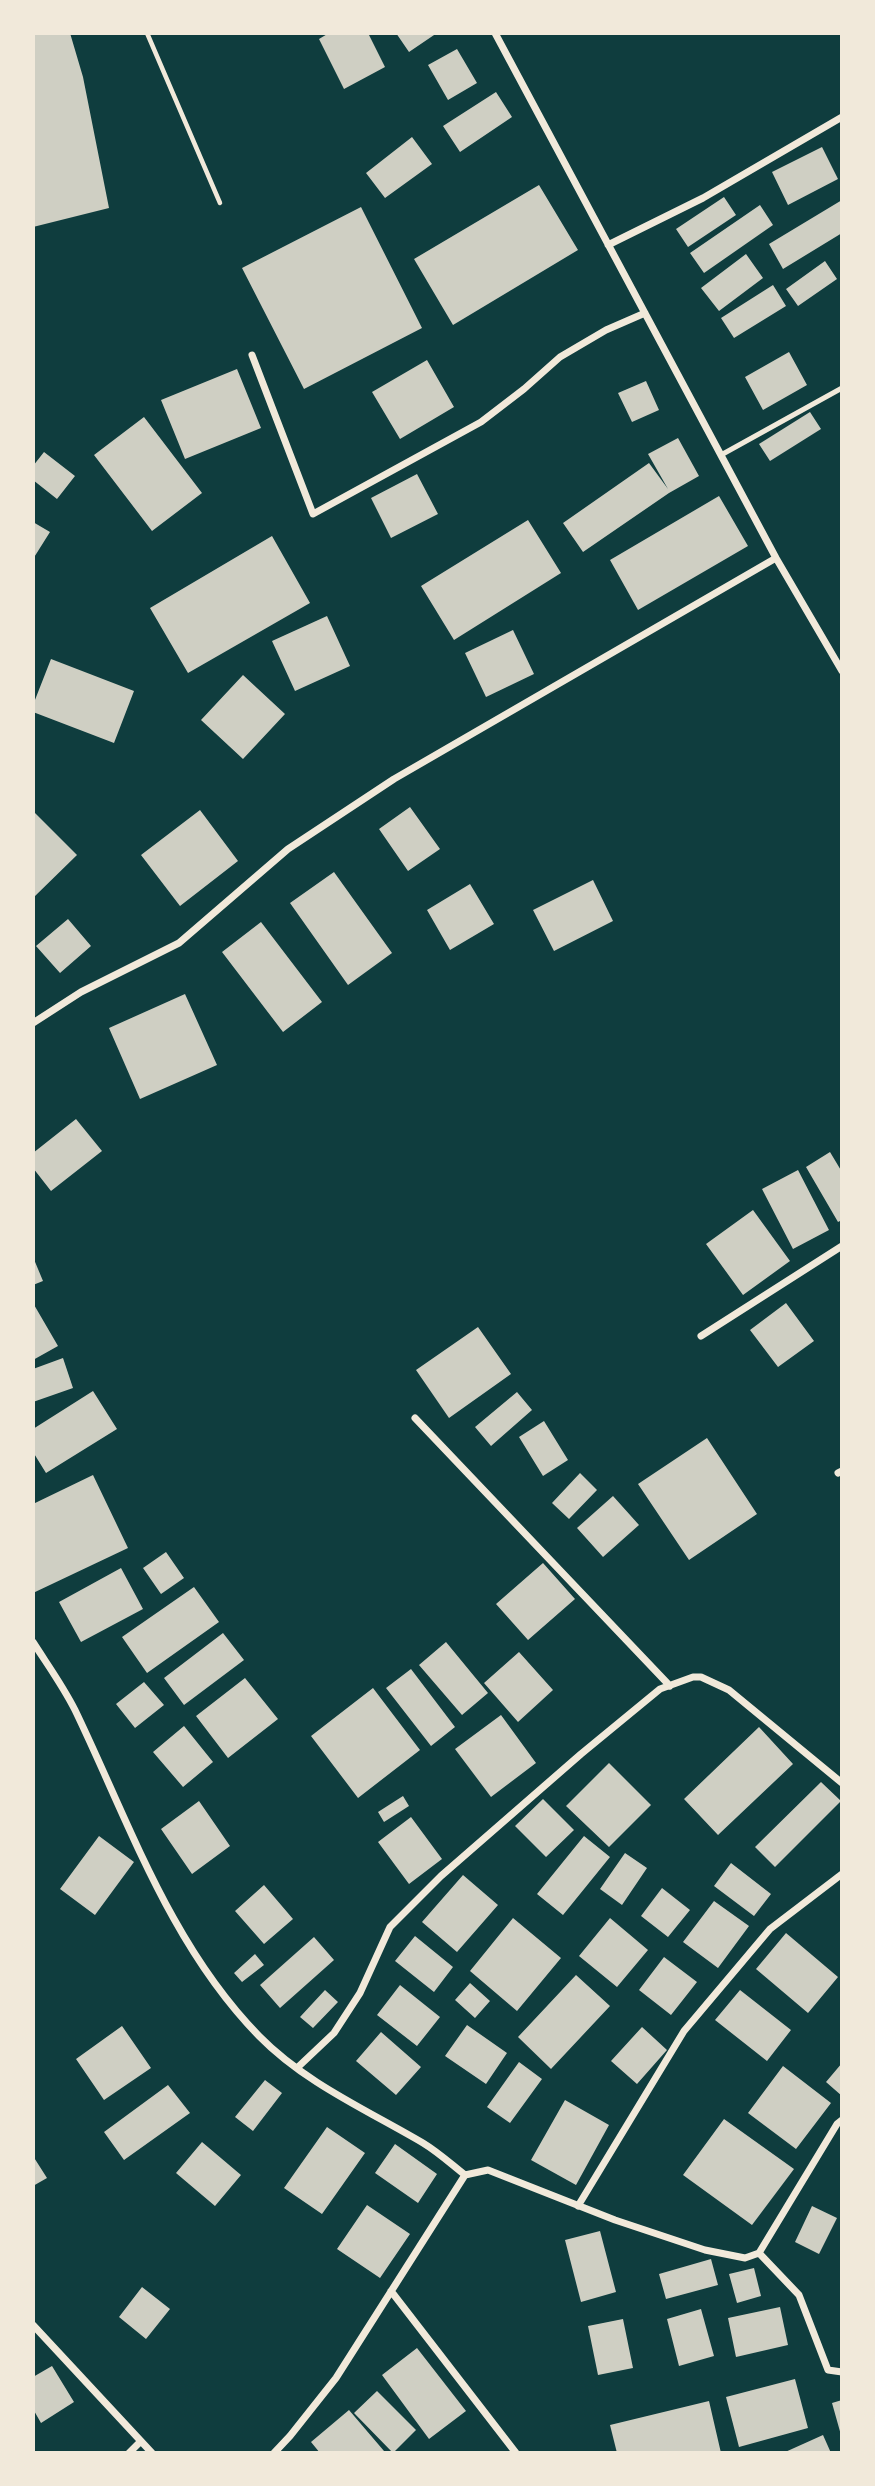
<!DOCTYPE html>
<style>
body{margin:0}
#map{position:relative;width:875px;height:2486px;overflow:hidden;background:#0f3d3e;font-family:"Fira Sans Condensed",sans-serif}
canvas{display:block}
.frame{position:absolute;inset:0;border:35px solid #f1e9da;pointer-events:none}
</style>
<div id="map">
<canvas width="875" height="2486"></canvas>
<div class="frame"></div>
</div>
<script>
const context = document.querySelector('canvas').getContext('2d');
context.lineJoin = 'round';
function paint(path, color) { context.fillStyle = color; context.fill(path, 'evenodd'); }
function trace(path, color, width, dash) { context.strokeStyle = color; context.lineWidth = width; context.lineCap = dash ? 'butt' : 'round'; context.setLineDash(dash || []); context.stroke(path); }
paint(new Path2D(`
 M33 33H70L83 77 109 208 33 227Z
 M329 33H368L385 67 344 89 319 39Z
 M396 33H437L409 52Z
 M457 49 477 83 448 100 428 65Z
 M496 92 512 117 460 152 443 126Z
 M412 137 432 164 385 198 366 173Z
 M822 147 838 179 788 205 772 172Z
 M539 185 578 250 453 325 414 259Z
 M724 197 736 215 688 247 676 229Z
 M842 200V233L783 269 769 244Z
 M760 205 773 225 704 273 690 253Z
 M361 207 422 328 304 389 242 268Z
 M746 254 763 278 719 311 701 288Z
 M825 261 837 279 798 306 786 289Z
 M773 285 786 306 734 338 721 318Z
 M789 352 807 385 763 410 745 377Z
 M427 360 454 407 400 439 372 392Z
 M237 369 261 428 185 459 161 400Z
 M646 381 659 410 632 422 618 393Z
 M810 412 821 429 770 461 759 444Z
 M144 417 202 493 152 531 94 455Z
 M678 438 699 476 669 493 583 552 563 523 649 463 668 489 648 454Z
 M44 452 75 476 57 499 33 480V466Z
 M417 474 438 514 391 538 371 498Z
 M719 496 748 546 638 610 610 560Z
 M528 520 561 573 454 640 421 586Z
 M33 522 50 532 33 559Z
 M272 536 310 603 188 673 150 608Z
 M327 616 350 666 295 691 272 641Z
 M513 630 534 674 486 697 465 653Z
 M51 659 134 691 114 743 33 712V705Z
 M243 675 285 714 243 759 201 720Z
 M410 807 440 849 408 871 379 829Z
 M200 810 238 861 180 906 141 855Z
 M33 811 77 855 33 898Z
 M334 872 392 953 348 985 290 903Z
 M593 880 613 921 554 951 533 910Z
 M470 884 494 924 450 950 427 910Z
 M68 919 91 946 60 973 36 946Z
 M261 922 322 1002 283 1032 222 952Z
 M185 994 217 1065 140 1099 109 1028Z
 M76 1119 102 1151 51 1191 33 1168V1153Z
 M830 1152 842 1172V1220L838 1222 806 1167Z
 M798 1170 829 1230 793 1249 762 1189Z
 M753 1210 790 1261 743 1295 706 1244Z
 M33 1257 43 1281 33 1285Z
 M33 1303 58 1346 33 1360Z
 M786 1303 814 1341 778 1367 750 1330Z
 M478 1327 511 1374 449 1418 416 1370Z
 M63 1358 73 1388 33 1402V1369Z
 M93 1391 117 1429 46 1473 33 1452V1429Z
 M517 1392 532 1410 491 1446 475 1427Z
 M544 1421 568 1460 543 1476 519 1437Z
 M707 1438 757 1514 689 1560 638 1484Z
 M580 1473 597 1490 569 1519 552 1503Z
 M93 1475 128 1548 33 1593V1504Z
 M613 1496 639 1525 603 1557 577 1528Z
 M166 1552 184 1578 161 1594 143 1568Z
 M543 1563 575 1599 528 1640 496 1604Z
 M121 1568 143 1609 81 1642 59 1602Z
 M194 1587 219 1622 147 1673 122 1637Z
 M223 1633 244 1660 184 1705 164 1678Z
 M446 1642 488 1693 462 1715 419 1665Z
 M519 1652 553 1690 518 1722 484 1683Z
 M411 1669 455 1727 431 1746 386 1688Z
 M245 1678 278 1719 228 1758 196 1716Z
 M144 1682 164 1705 135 1728 116 1704Z
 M373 1688 420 1750 358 1798 311 1736Z
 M501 1715 536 1763 491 1797 455 1749Z
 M184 1726 213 1762 183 1787 153 1752Z
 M759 1727 793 1764 718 1835 684 1799Z
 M609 1763 651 1805 609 1847 566 1806Z
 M821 1782 841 1801 775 1867 755 1847Z
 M403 1796 409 1806 384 1822 378 1812Z
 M543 1799 574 1830 546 1857 515 1826Z
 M199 1801 230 1846 192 1874 161 1829Z
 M411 1817 442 1859 409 1884 378 1842Z
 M99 1836 134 1862 95 1915 60 1889Z
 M584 1836 610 1857 563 1915 537 1894Z
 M625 1853 647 1868 622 1905 600 1889Z
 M731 1863 771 1894 754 1916 714 1886Z
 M463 1875 498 1905 457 1952 422 1922Z
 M264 1885 293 1919 264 1944 235 1911Z
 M662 1888 690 1910 668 1937 641 1916Z
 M714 1901 749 1926 718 1968 683 1942Z
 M513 1918 561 1958 517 2011 470 1971Z
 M610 1918 648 1950 617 1987 579 1956Z
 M786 1933 838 1977 808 2013 756 1969Z
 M415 1936 453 1967 434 1992 395 1961Z
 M314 1937 334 1960 280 2008 260 1985Z
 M255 1954 264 1965 242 1982 234 1973Z
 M664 1957 697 1982 671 2015 639 1990Z
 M576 1975 610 2006 551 2069 518 2037Z
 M470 1983 490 2001 475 2018 455 2000Z
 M400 1985 440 2017 417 2046 377 2015Z
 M325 1990 338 2002 313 2028 300 2017Z
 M740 1990 791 2030 767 2061 715 2020Z
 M467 2025 507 2053 486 2084 445 2056Z
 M122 2026 151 2068 104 2100 76 2059Z
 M642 2027 667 2050 637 2084 611 2061Z
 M381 2032 421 2067 396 2095 356 2061Z
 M519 2062 542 2079 510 2123 487 2107Z
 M842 2063V2096L826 2082Z
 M783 2066 831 2103 796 2149 748 2113Z
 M265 2080 282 2093 253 2131 235 2117Z
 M168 2085 190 2113 124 2160 104 2132Z
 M565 2100 609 2125 576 2185 531 2160Z
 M724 2119 794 2169 752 2225 683 2175Z
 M327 2127 365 2153 322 2214 284 2188Z
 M202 2142 241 2175 215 2206 176 2173Z
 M395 2144 437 2174 418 2203 375 2173Z
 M33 2156 47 2178 33 2186Z
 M367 2205 410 2234 380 2278 337 2249Z
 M812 2206 837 2218 819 2254 795 2242Z
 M600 2231 616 2292 581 2302 565 2240Z
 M711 2259 718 2285 666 2299 659 2274Z
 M754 2268 761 2296 737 2303 729 2274Z
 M142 2287 170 2309 146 2339 119 2317Z
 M780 2307 788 2345 736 2357 728 2318Z
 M701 2309 714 2356 679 2366 667 2319Z
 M623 2319 633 2368 598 2375 588 2326Z
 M417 2348 466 2411 429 2439 382 2375Z
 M52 2366 74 2402 41 2423 33 2409V2377Z
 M795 2379 808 2428 739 2447 726 2397Z
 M377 2391 416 2430 393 2453 354 2413Z
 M842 2400V2435H841L832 2403Z
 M709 2401 721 2453H617L610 2425Z
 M349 2410 384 2451 382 2453H320L311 2442Z
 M823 2435 831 2453H783Z`), '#cfcfc3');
trace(new Path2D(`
 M147 33 220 203`), '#f1e9da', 4.5);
trace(new Path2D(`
 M721 455 842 388`), '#f1e9da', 5);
trace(new Path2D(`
 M495 33 776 558 842 671
 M608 245 703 198 842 117
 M252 355 313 514 481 422 524 389 560 357 606 330 645 313
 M33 1023 81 992 179 943 288 849 394 779 776 558
 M701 1336 842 1246
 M415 1418 670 1686
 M838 1473 842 1471
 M33 1642C47 1664 63 1686 75 1710 129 1822 170 1945 259 2036 305 2083 367 2110 423 2143 438 2152 451 2164 465 2175L336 2378 290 2436 274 2453
 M297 2068 334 2033 360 1993 390 1927 441 1876 581 1754 660 1689 693 1677H701L729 1690 842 1783
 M465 2175 488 2170 615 2220 705 2250 745 2258 759 2253 837 2124 842 2120
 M578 2206 684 2031 770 1929 842 1874
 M759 2253 799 2295 828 2370 842 2372
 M391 2291 516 2453
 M33 2325 152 2453
 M129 2453 141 2441`), '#f1e9da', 7);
</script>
